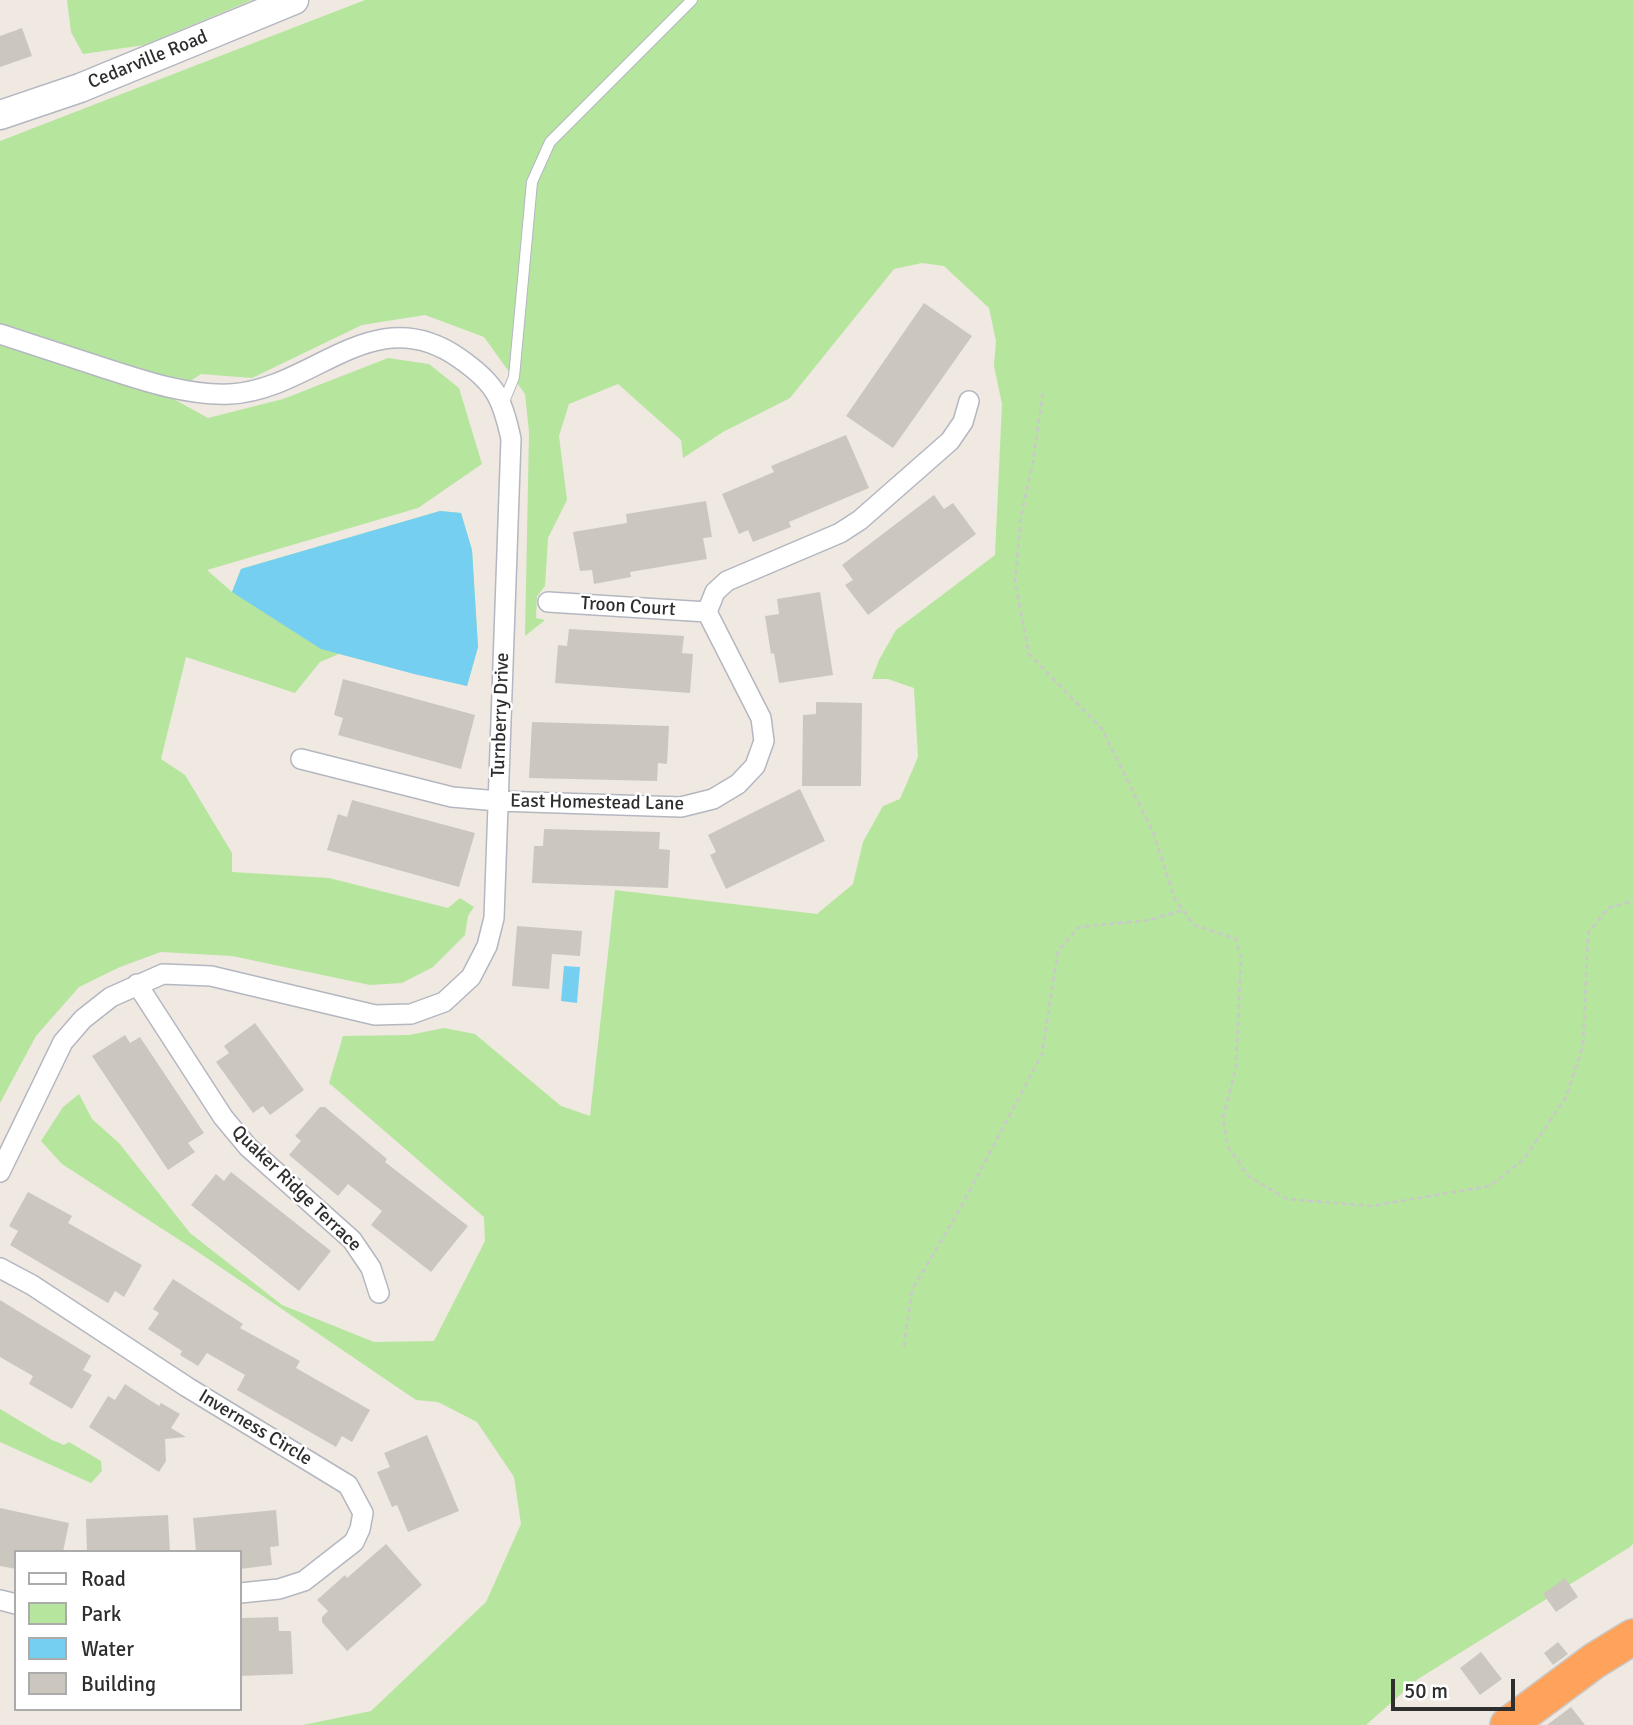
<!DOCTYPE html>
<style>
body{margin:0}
#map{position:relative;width:1633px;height:1725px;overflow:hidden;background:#efe9e1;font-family:Signika,sans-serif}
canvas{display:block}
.legend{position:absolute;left:14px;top:1550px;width:228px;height:161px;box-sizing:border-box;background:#fff;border:2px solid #ababab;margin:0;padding:9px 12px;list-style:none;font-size:21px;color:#2e2e2e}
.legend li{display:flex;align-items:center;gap:14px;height:35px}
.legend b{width:35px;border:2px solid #ababab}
.scale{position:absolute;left:1391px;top:1679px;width:124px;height:32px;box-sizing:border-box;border:4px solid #2e2e2e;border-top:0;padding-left:9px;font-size:21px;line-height:24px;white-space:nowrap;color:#2e2e2e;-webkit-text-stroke:5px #fff;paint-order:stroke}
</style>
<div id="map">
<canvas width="1633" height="1725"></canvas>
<ul class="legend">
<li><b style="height:9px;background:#fff"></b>Road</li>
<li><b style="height:19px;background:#b6e59e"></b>Park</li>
<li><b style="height:19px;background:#75cff0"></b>Water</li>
<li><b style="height:19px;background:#cbc7bf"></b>Building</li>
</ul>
<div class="scale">50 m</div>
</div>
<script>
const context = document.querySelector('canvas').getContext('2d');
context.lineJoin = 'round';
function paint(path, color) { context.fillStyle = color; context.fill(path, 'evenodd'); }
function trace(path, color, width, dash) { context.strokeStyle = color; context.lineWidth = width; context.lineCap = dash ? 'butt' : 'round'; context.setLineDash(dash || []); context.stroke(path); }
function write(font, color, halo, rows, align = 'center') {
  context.font = font + ' Signika,sans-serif'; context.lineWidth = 5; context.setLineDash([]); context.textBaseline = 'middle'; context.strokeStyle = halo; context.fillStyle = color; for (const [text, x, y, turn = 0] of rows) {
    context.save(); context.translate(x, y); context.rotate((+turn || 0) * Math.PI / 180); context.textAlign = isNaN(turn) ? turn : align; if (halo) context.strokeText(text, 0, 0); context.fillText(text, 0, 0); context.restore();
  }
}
paint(new Path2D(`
 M67 0H252L144 45 83 54 71 32Z
 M365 0H1633V1544L1630 1547 1418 1679 1366 1725H303L371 1711 486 1602 521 1524 514 1477 477 1422 438 1402 416 1400 198 1252 62 1164 41 1141 63 1107 79 1094 92 1119 119 1143 190 1233 282 1305 374 1342 434 1341 485 1241 484 1217 329 1083 343 1036 409 1035 444 1028 475 1034 561 1106 590 1116 615 890 817 914 853 884 863 842 883 806 900 799 918 757 914 688 888 679H872L879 660 896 630 995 555 1002 404 994 366 996 341 989 308 944 266 922 263 894 269 790 398 723 432 683 458 681 440 618 384 569 404 559 436 567 500 548 538 545 586 537 596 536 618 545 620 525 636 529 432 525 394 484 337 425 315 362 325 252 378 201 374 168 396 208 418 283 399 388 358 429 364 459 388 482 464 418 508 207 570 232 592 241 569 440 511 461 513 472 550 478 647 467 686 339 654 320 662 295 693 186 657 161 759 185 775 232 853V872L329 878 448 908 460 898 474 907 468 916 465 935 433 967 402 983 370 985 232 956 161 952 120 967 79 987 36 1036 0 1103V141Z
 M0 1409 52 1440 64 1445 69 1442 101 1461 102 1471 91 1483 0 1442Z`), '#b6e59e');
paint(new Path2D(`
 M440 511 461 513 472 550 478 647 467 686 414 674 321 649 232 592 241 569Z
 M564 966 580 967 577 1003 561 1001Z`), '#75cff0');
paint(new Path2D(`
 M22 28 32 56 0 67V36Z
 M924 303 972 336 893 448 846 416Z
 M846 435 869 488 789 522 791 527 753 542 748 530 739 534 722 494 774 472 771 466Z
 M934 495 944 509 953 503 976 534 868 615 845 585 853 580 842 565Z
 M706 501 712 537 703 538 707 559 630 572 631 577 594 584 592 570 580 571 573 532 627 523 626 514Z
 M820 592 833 675 779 683 774 653 771 654 765 616 779 614 777 599Z
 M569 629 684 636 682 653 693 654 690 693 555 683 558 645 567 646Z
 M343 679 475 715 461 769 338 735 343 718 334 715Z
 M816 702 862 703 861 786H802L803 715 816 714Z
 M532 722 669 726 667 764 658 763 657 781 529 778Z
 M800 789 825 841 726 889 710 855 716 852 708 835Z
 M352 800 475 833 459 887 327 850 338 814 347 817Z
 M544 829 660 832 659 849 670 850 668 888 532 883 534 846H543Z
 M517 926 582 931 580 956 552 954 549 989 512 986Z
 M255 1023 304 1090 270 1115 263 1106 253 1113 216 1062 229 1053 224 1046Z
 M125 1035 130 1043 140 1037 204 1133 188 1143 195 1152 168 1170 92 1056Z
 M320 1107H325L387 1159 385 1162 468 1226 431 1272 371 1225 382 1211 348 1184 338 1196 289 1155 301 1141 295 1136Z
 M231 1172 331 1251 299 1291 191 1205 216 1174 224 1181Z
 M28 1192 72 1216 68 1223 142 1265 124 1297 115 1291 108 1303 10 1245 18 1231 9 1226Z
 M173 1279 243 1324 240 1328 300 1361 296 1368 370 1410 352 1442 342 1436 336 1447 237 1390 245 1375 207 1353 198 1366 180 1355 182 1351 148 1329 159 1313 153 1309Z
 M0 1300 91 1356 83 1370 92 1375 72 1409 29 1384 33 1376 0 1357Z
 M125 1384 159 1406 161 1403 180 1414 171 1428 186 1437 165 1439 166 1461 159 1472 89 1427 108 1396 115 1400Z
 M427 1435 459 1511 408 1532 397 1505 392 1507 377 1472 390 1467 384 1453Z
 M0 1508 69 1523 63 1552H16V1569L0 1566Z
 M276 1510 279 1546 270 1547 272 1565 240 1569V1552H196L193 1518Z
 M168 1515 170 1552H87L86 1519Z
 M386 1544 422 1585 347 1651 322 1622V1617L328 1611 317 1600 345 1575 347 1578Z
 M1565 1578 1578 1597 1556 1612 1543 1594Z
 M278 1617 279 1631H291L293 1674 240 1676 242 1618Z
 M1558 1642 1568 1654 1553 1665 1544 1653Z
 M1481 1652 1502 1679 1480 1695 1460 1668Z
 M1571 1707 1585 1725H1547Z`), '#cbc7bf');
const lane = new Path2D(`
 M503 404 514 377 532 182 550 142 692 0`);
const street = new Path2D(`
 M0 334C34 345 67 356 101 367 141 380 187 396 230 394 313 390 373 298 459 358 495 383 502 397 511 439L494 918 487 946 471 977 444 1002 411 1014 375 1015 211 976 163 974 111 997 83 1019 63 1042 0 1172
 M548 602 707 612
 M301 759 452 797 498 801 681 807 713 799 738 784 755 766 764 741 761 718 707 612 715 592 727 581 840 533 860 520 950 441 963 422 969 401
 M137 984 223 1117 248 1147 352 1240 371 1268 379 1293
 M0 1268 32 1285 187 1387 348 1485 363 1513 360 1529 354 1542 304 1581 279 1589 240 1593
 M0 1600 16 1604`);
const secondary = new Path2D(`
 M0 115 80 88 294 0`);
const highway = new Path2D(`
 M1508 1725 1594 1661 1633 1637`);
trace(lane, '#b4b7c1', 12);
trace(street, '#b4b7c1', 22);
trace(secondary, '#b4b7c1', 31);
trace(highway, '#c9c9c9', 38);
trace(new Path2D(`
 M1043 393 1033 461 1021 517 1015 582 1029 654 1102 729 1153 832 1175 899 1194 925 1236 939 1241 958 1236 1067 1223 1118 1228 1147 1249 1177 1287 1199 1371 1206 1490 1186 1524 1159 1566 1097 1583 1046 1588 933 1608 908 1633 901
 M904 1346 912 1290 961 1207 1042 1054 1058 951 1079 927 1149 920 1184 910`), '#c9c9c9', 2.5, [5, 3.5]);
trace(lane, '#fff', 10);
trace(street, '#fff', 19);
trace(secondary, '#fff', 28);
trace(highway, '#ffa35c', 35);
write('19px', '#2e2e2e', '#fff', [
 ["Cedarville Road",148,60,-22],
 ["Troon Court",628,607,4],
 ["Turnberry Drive",501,715,-88],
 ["East Homestead Lane",597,803,1],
 ["Quaker Ridge Terrace",296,1189,44],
 ["Inverness Circle",255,1428,31]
]);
</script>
